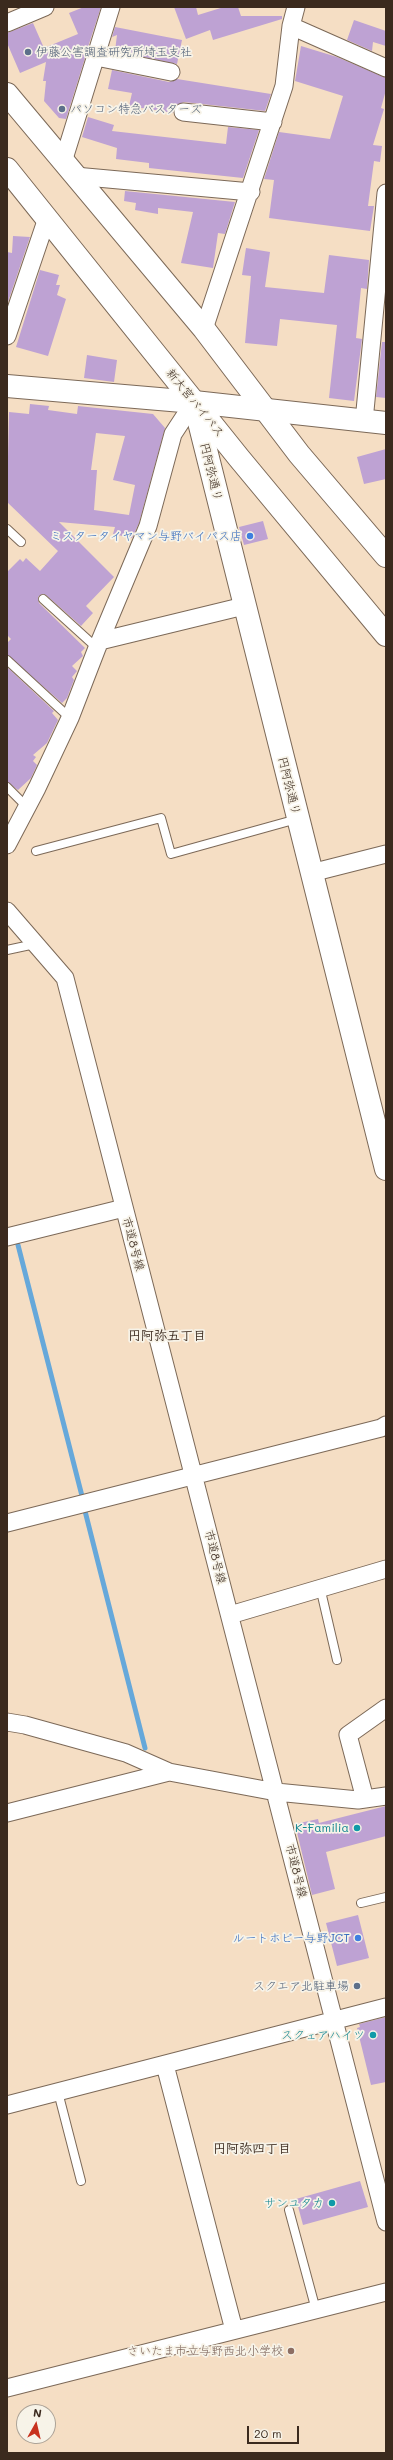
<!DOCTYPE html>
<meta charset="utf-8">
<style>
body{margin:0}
#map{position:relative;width:393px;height:2460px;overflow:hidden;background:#f5dec4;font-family:Mali,sans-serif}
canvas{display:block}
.frame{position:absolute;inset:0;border:8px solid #3b2a1e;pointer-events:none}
.north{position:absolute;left:16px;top:2404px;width:40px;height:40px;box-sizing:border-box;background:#f7f3e8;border:1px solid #aca397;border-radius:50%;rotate:8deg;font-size:11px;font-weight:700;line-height:16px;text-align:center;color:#3b2a1e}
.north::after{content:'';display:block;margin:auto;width:14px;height:18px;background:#c8321e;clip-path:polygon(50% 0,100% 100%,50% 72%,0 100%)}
.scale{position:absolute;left:247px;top:2426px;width:52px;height:18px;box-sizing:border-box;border:2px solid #3b2a1e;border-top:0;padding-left:5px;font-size:12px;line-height:14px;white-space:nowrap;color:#3b2a1e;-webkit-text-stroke:3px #f7f3e8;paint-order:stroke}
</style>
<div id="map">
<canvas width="393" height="2460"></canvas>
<div class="frame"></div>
<div class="north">N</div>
<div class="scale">20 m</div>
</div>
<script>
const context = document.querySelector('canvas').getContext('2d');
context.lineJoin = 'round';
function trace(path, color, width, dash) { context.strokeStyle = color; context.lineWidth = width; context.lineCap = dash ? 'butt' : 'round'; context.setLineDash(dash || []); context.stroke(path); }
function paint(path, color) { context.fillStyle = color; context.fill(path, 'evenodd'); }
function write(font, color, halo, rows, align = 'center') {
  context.font = font + ' Mali,"Klee One",sans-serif'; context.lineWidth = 3.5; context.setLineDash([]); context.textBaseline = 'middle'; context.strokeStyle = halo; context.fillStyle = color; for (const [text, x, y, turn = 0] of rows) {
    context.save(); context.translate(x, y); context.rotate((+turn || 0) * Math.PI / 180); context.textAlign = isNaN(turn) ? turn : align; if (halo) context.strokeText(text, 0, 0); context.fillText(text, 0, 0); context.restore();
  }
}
trace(new Path2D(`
 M18 1245 82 1496
 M85 1511 145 1748`), '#66a8da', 5);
paint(new Path2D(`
 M84 7H101L88 47 81 49 85 58 66 119 59 118 44 101 46 81H43L46 62 20 73 7 43V33L33 23 44 48 78 34 69 13Z
 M174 7H196L198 15 224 7H238L241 16H282V19L213 40 210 30 186 39Z
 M354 20 386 31V46L373 42 372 51 347 40Z
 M115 27 182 40 177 64 115 51 117 35 112 37Z
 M301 46 337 57 386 78V90L381 108 384 109 373 145 382 146 380 162 374 161 368 206H374L370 231 269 218 274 180 264 179 279 132 330 139 343 96 295 81Z
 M112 70 169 82 177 79 271 94 265 111 184 102 175 106 173 113 129 106 132 93 108 89Z
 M88 117 114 125 112 131 226 144 228 127 259 130 243 178 149 168V163L116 159 117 148 82 137Z
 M125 191 235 202 225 234 218 233 213 268 181 263 193 212 158 208V214L135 210 136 203 124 201Z
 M13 236 30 237 7 305V252L12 253Z
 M246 248 270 252 265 287 324 293 329 255 369 260 367 289 361 288 356 338 362 339 354 401 329 398 337 325 280 319 277 346 245 343 251 276 242 275Z
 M40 270 59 275 56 285H60L57 295 66 299 48 356 16 347Z
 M382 342H386V398L376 397Z
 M87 355 117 360 114 382 84 378Z
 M30 404 49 406 48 410 77 414 78 406 153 414 165 428 139 523 132 538 113 534 115 527 59 522 114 577 86 606 93 613 81 626 46 595 42 594 38 597 39 603 85 648 81 652 83 656 72 666 77 671 72 677 74 680 67 698 62 703 7 655V643L11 639 7 635V572L20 559 23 562 26 558 40 571 58 551 7 502 9 412 29 414ZM96 433 125 436 113 480 135 485 129 515 94 510 97 470H91Z
 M386 449V479L364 484 357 457Z
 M263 521 268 539 244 545 239 527Z
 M7 667 54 711 52 713 58 720 47 743 33 755 36 757 33 761 37 765 31 778 18 790 7 782Z
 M386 1806V1836L326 1852 335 1889 312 1895 295 1824 318 1819 319 1823Z
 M358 1915 369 1958 337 1966 326 1923Z
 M386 2017V2082L371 2085 357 2028 360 2027 359 2024Z
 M360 2181 368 2207 303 2225 296 2199Z`), '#bea2d3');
const lane = new Path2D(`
 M7 529 21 542
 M43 599 97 648
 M7 660 70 718
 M7 787 27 807
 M36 851 161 818 171 854 297 819
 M7 950 35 944
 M320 1587 337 1660
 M361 1903 386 1897
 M58 2092 81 2181
 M289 2210 316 2310`);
const street = new Path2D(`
 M7 23 45 7
 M291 26 386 68
 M96 57 171 72
 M183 112 273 122
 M63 162 111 7
 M75 176 251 192
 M204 329 284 86 291 26 296 7
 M7 336 47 218
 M364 421 386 193
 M100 641 244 606
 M7 845 37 788 70 718 97 648 148 526 173 434 194 402
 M311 873 386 854
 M7 911 65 978 386 2222
 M7 1237 124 1208
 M7 1523 381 1428 386 1425
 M230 1615 386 1569
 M7 1722 25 1725 126 1753 169 1772 276 1792 358 1800 386 1796
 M365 1799 348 1735 386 1708
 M7 1813 169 1772
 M165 2065 234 2330
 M7 2105 386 2007
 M7 2388 386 2292`);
const secondary = new Path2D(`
 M7 386 194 402 386 423
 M194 402 386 1169`);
const highway = new Path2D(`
 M7 94 204 329 299 454 386 556
 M7 169 239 458 386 635`);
trace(lane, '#7c6958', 10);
trace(street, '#7c6958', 19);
trace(secondary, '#7c6958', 24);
trace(highway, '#7c6958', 24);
trace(lane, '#fff', 8);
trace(street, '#fff', 17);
trace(secondary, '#fff', 22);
trace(highway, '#fff', 22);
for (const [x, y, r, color] of [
 [28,52,4,"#5c6f8a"],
 [62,109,4,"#5c6f8a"],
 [250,536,4,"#3f7fe0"],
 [357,1828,4,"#0f9aa8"],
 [358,1938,4,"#3f7fe0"],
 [357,1986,4,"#5c6f8a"],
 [373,2035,4,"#0f9aa8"],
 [332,2203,4,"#0f9aa8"],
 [291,2351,4,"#8d6e63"]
]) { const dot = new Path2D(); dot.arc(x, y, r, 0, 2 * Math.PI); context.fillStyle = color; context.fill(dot); trace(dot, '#f7f3e8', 1.5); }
write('12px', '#4e5e75', '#f7f3e8', [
 ["伊藤公害調査研究所埼玉支社",36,52],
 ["パソコン特急バスターズ",70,109],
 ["スクエア北駐車場",349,1986,"right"]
], 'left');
write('12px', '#3b2a1e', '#f7f3e8', [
 ["新大宮バイパス",195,403,51],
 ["円阿弥通り",211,472,76],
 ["円阿弥通り",289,786,76],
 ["市道8号線",133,1244,75],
 ["市道8号線",215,1557,76],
 ["市道8号線",296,1871,76]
]);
write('12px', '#366cbe', '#f7f3e8', [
 ["ミスタータイヤマン与野バイパス店",242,536],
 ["ルートホビー与野JCT",350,1938]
], 'right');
write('12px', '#0d838f', '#f7f3e8', [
 ["K-Familia",349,1828],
 ["スクェアハイツ",365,2035],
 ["サンユタカ",324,2203]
], 'right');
write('12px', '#785e54', '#f7f3e8', [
 ["さいたま市立与野西北小学校",283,2351]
], 'right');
write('bold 13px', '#3b2a1e', '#f7f3e8', [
 ["円阿弥五丁目",167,1336],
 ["円阿弥四丁目",252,2149]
]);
</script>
